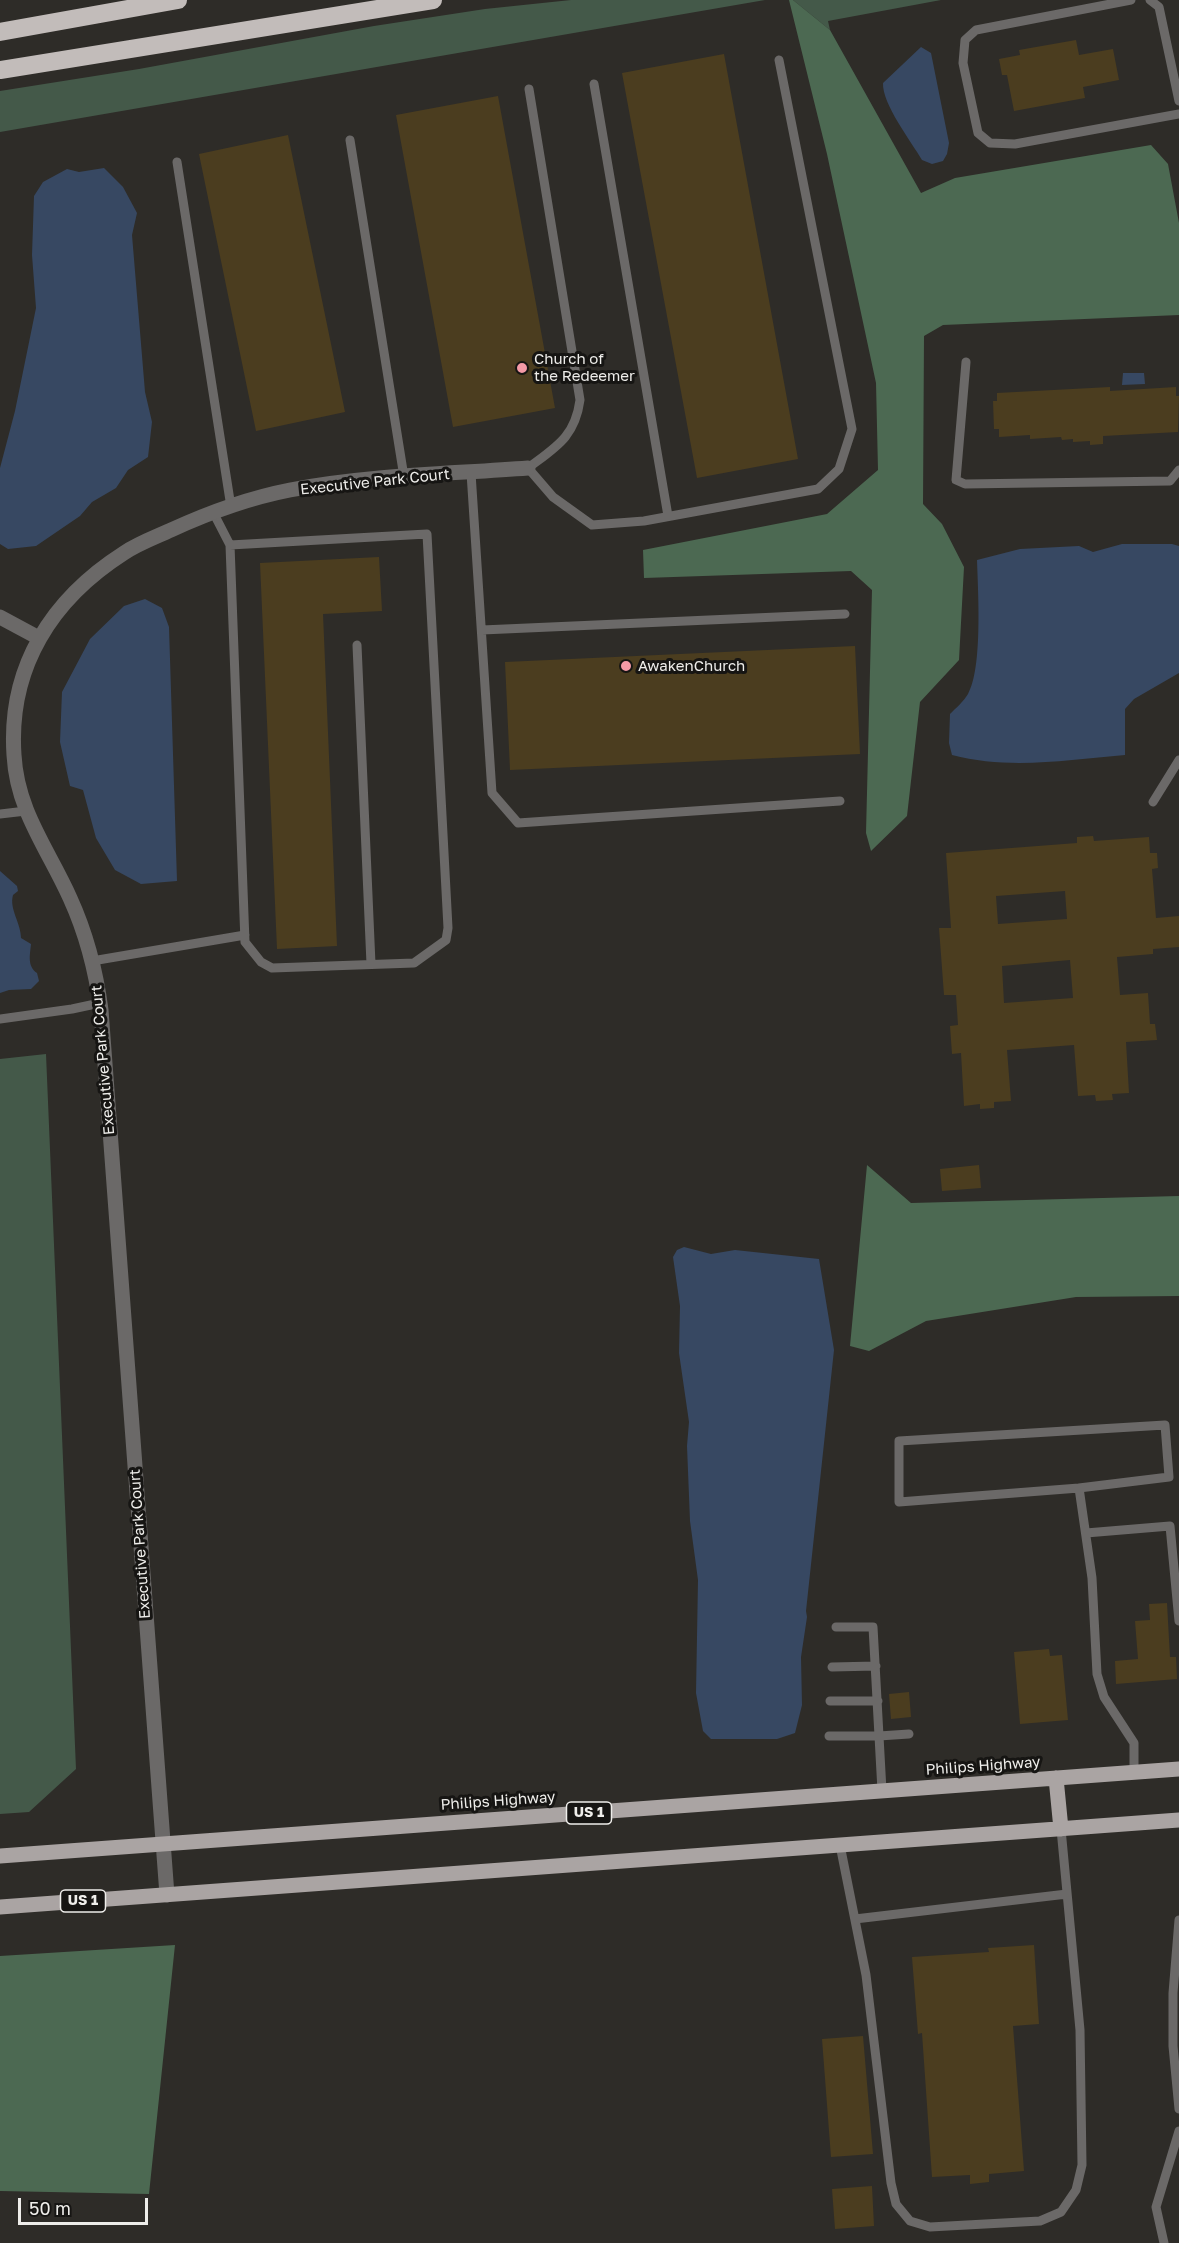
<!DOCTYPE html>
<style>
body{margin:0}
#map{position:relative;width:1179px;height:2243px;overflow:hidden;background:#2e2c28;font-family:"Golos Text",sans-serif}
canvas{display:block}
.scale{position:absolute;left:18px;top:2198px;width:130px;height:27px;box-sizing:border-box;border:3px solid #eeedea;border-top:0;padding-left:8px;font-size:18px;line-height:21px;white-space:nowrap;color:#eeedea;-webkit-text-stroke:4px #161513;paint-order:stroke}
</style>
<div id="map">
<canvas width="1179" height="2243"></canvas>
<div class="scale">50 m</div>
</div>
<script>
const context = document.querySelector('canvas').getContext('2d');
context.lineJoin = 'round';
function paint(path, color) { context.fillStyle = color; context.fill(path, 'evenodd'); }
function trace(path, color, width, dash) { context.strokeStyle = color; context.lineWidth = width; context.lineCap = dash ? 'butt' : 'round'; context.setLineDash(dash || []); context.stroke(path); }
function write(font, color, halo, rows, align = 'center') {
  context.font = font + ' "Golos Text",sans-serif'; context.lineWidth = 6; context.setLineDash([]); context.textBaseline = 'middle'; context.strokeStyle = halo; context.fillStyle = color; for (const [text, x, y, turn = 0] of rows) {
    context.save(); context.translate(x, y); context.rotate((+turn || 0) * Math.PI / 180); context.textAlign = isNaN(turn) ? turn : align; if (halo) context.strokeText(text, 0, 0); context.fillText(text, 0, 0); context.restore();
  }
}
paint(new Path2D(`
 M571 0H765L0 132V91L139 69 374 26 485 9Z
 M793 0H941L828 21 830 30Z
 M46 1054 76 1769 29 1812 0 1814V1059Z`), '#445949');
paint(new Path2D(`
 M789 0H793L830 30 921 193 955 178 1151 145 1168 164 1179 223V315L943 325 924 336 923 504 942 524 964 567 959 660 920 702 907 816 871 851 866 833 872 590 851 571 644 578 643 550 827 514 878 470 876 383 827 154Z
 M867 1165 911 1203 1179 1196V1296L1076 1297 926 1321 869 1351 850 1346Z
 M175 1945 149 2194 0 2191V1956Z`), '#4c6952');
paint(new Path2D(`
 M921 47 931 53 949 143 947 154 943 161 932 164 922 160C911 141 882 104 883 83Z
 M104 168 123 187 137 213 132 235 145 392 152 422 148 457 128 470 116 488 92 502 80 516 36 546 8 549 0 544V468L15 411 36 308 32 255 34 196 43 182 67 169 79 172Z
 M1123 373H1144L1145 384 1122 385Z
 M1122 544H1172L1179 546V673L1134 699 1125 709V755C1067 760 1009 770 952 755L949 743 950 714C956 708 964 701 968 694 983 668 978 590 977 560L1020 549 1079 546 1093 552Z
 M145 599 162 608 169 627 177 881 141 884 115 870 96 838 83 790 70 786 60 742 62 692 90 639 124 606Z
 M0 871 17 886 18 891 13 895C9 909 21 923 21 938L31 944C30 955 27 966 37 973L39 981 31 989 9 990 0 993Z
 M684 1247 711 1254 735 1250 819 1259 834 1350 806 1611 807 1617 801 1657 802 1705 795 1733 777 1739H711L703 1731 696 1693 698 1580 690 1521 687 1446 689 1422 679 1353 680 1306 673 1257 677 1250Z`), '#374862');
paint(new Path2D(`
 M1076 40 1079 55 1113 49 1119 80 1083 87 1085 98 1014 111 1007 75H1002L999 59 1020 55 1019 50Z
 M724 54 798 459 697 478 622 73Z
 M498 96 555 408 453 427 396 115Z
 M288 135 345 412 256 431 199 154Z
 M1110 387V391L1176 387V396H1179L1178 432 1103 436V444L1090 445V441L1073 442V439L1062 440 1061 437 1030 439V435L999 437V429H994L993 401H997V393Z
 M379 557 382 611 323 614 337 946 277 949 260 563Z
 M855 646 860 754 510 770 505 662Z
 M1093 836 1094 841 1149 837 1150 853H1157L1158 868 1152 869 1156 918 1179 916V947L1153 949V954L1117 957 1120 995 1148 993 1150 1024H1155L1157 1040 1126 1042 1129 1093 1112 1094 1113 1100 1096 1101 1095 1095 1078 1096 1074 1045 1007 1050 1011 1101 994 1102V1108L980 1109V1104L964 1106 961 1053 952 1054 950 1026 958 1025 956 995H944L939 928H951L946 853 1077 843V837ZM1065 891 1067 919 998 924 996 896ZM1070 960 1073 998 1004 1003 1002 966Z
 M979 1165 981 1188 942 1191 940 1169Z
 M1167 1603 1170 1657H1176L1177 1679 1116 1684 1115 1661 1138 1659 1135 1621 1150 1620 1149 1604Z
 M1049 1649 1050 1656 1062 1655 1068 1720 1020 1724 1014 1652Z
 M909 1692 911 1717 891 1719 889 1694Z
 M1034 1945 1039 2024 1013 2026 1024 2171 989 2174V2182L970 2184V2175L932 2177 922 2033 918 2034 912 1957 989 1952 988 1948Z
 M863 2036 873 2154 831 2157 822 2039Z
 M872 2186 874 2226 835 2229 832 2189Z`), '#4b3d1f');
trace(new Path2D(`
 M1131 0 976 30 965 40 963 63 978 133 990 143 1015 144 1179 114
 M1150 0 1159 7 1179 101
 M594 84 668 516
 M529 89 580 400C575 437 556 447 528 468L553 497 592 525 644 521 818 489 839 469 852 429 779 60
 M350 140 404 477
 M177 162 231 507
 M966 362 956 480 965 484 1170 481 1179 470
 M471 473 492 793 518 823 840 801
 M213 512 230 545 427 534 448 928 446 940 414 963 272 968 261 962 245 942 230 545
 M482 630 845 614
 M357 645 371 964
 M1153 802 1179 760
 M0 814 26 811
 M92 961 245 935
 M0 1019 72 1009 100 1003
 M1079 1488 1169 1477 1165 1425 899 1441V1502L1079 1488 1092 1578 1097 1674 1104 1697 1134 1743V1772
 M1086 1533 1170 1526 1179 1621
 M836 1627H873L879 1736 909 1734
 M832 1667 876 1666
 M830 1701H878
 M829 1736H879L882 1791
 M840 1845 866 1975 891 2183 896 2204 910 2221 930 2227 1040 2221 1061 2212 1076 2190 1082 2165 1080 2030 1061 1829
 M855 1919 1067 1894
 M1179 1920 1173 1993V2046L1179 2109
 M1164 2243 1156 2207 1179 2131`), '#6b6968', 9);
trace(new Path2D(`
 M0 617 39 638
 M167 1895 101 1010C96 971 86 933 70 898 48 849 17 811 14 755 8 667 52 599 124 553 139 543 156 537 171 530 208 513 249 498 290 490 368 475 449 474 528 468`), '#6b6968', 15);
trace(new Path2D(`
 M1056 1778 1061 1829
 M0 1856 1179 1769
 M0 1907 1179 1820`), '#aaa4a3', 15);
trace(new Path2D(`
 M0 32 178 0
 M0 70 433 0`), '#c2bcba', 18);
for (const [x, y, r, color] of [
 [522,368,6,"#f49aa6"],
 [626,666,6,"#f49aa6"]
]) { const dot = new Path2D(); dot.arc(x, y, r, 0, 2 * Math.PI); context.fillStyle = color; context.fill(dot); trace(dot, '#161513', 2); }
for (const [x, y, w] of [
 [589,1813,45],
 [83,1901,45]
]) { const box = new Path2D(); box.roundRect(x - w / 2, y - 11, w, 22, 4.5); context.fillStyle = '#161513'; context.fill(box); trace(box, '#eeedea', 1.5); }
write('bold 14px', '#eeedea', null, [
 ["US 1",589,1813],
 ["US 1",83,1901]
]);
write('15px', '#eeedea', '#161513', [
 ["Church of",534,359],
 ["the Redeemer",534,376],
 ["AwakenChurch",638,666]
], 'left');
write('15px', '#eeedea', '#161513', [
 ["Executive Park Court",375,482,-6],
 ["Executive Park Court",103,1060,-95],
 ["Executive Park Court",140,1544,-94],
 ["Philips Highway",983,1766,-4],
 ["Philips Highway",498,1801,-4]
]);
</script>
